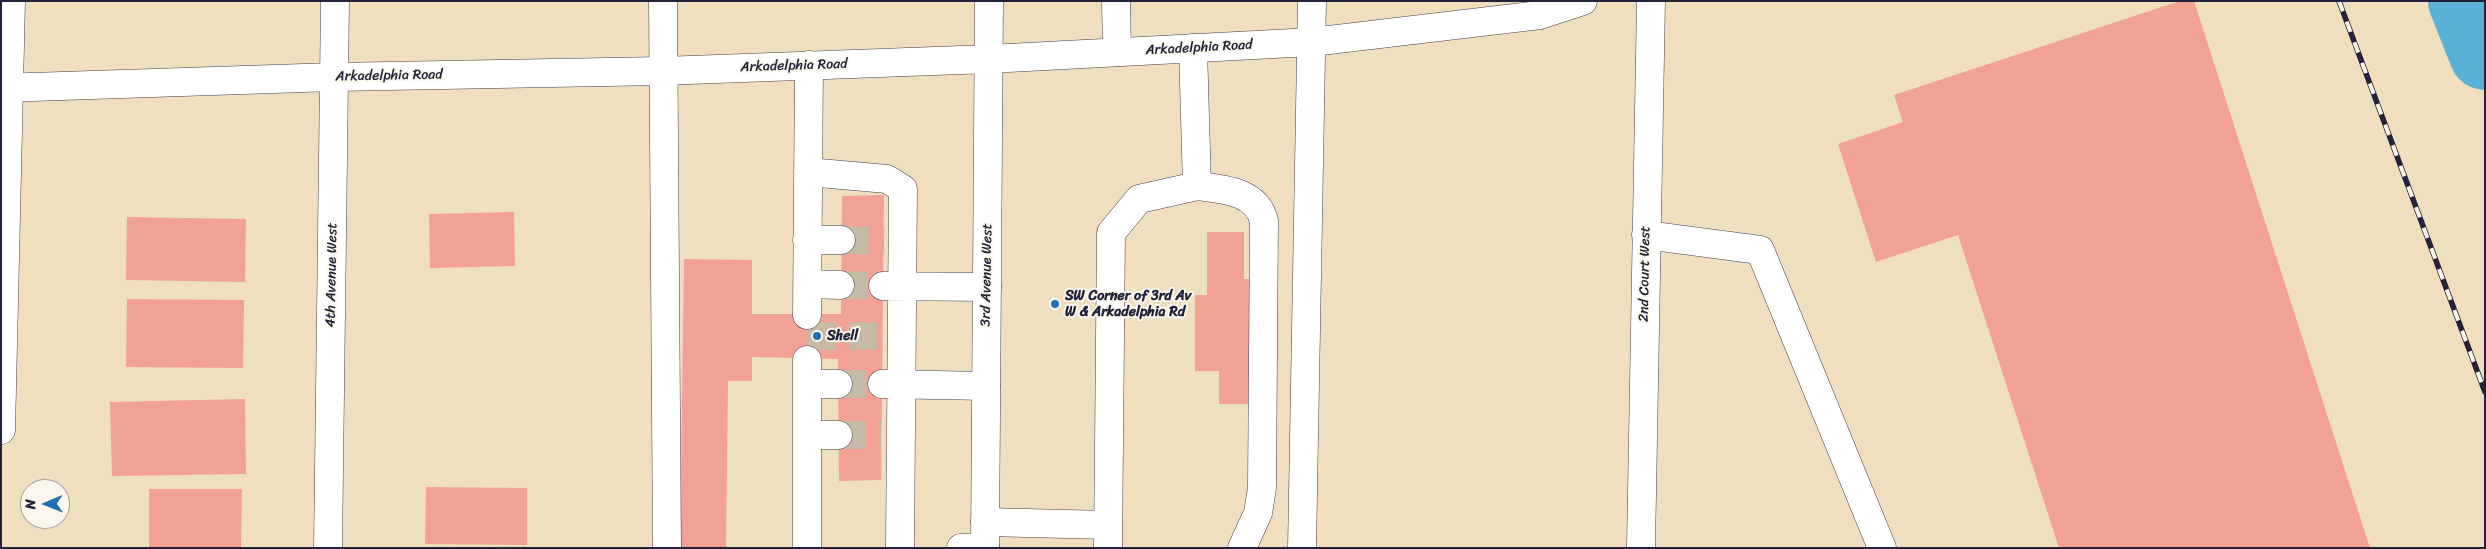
<!DOCTYPE html>
<style>
body{margin:0}
#map{position:relative;width:2486px;height:549px;overflow:hidden;background:#efdfbf;font-family:Sriracha,sans-serif}
canvas{display:block}
.frame{position:absolute;inset:0;border:2px solid #22223b;pointer-events:none}
.north{position:absolute;left:20px;top:479px;width:50px;height:50px;box-sizing:border-box;background:#fbf7ec;border:1px solid #a4a2a5;border-radius:50%;rotate:269deg;font-size:14px;font-weight:700;line-height:20px;text-align:center;color:#22223b}
.north::after{content:'';display:block;margin:auto;width:18px;height:22px;background:#1f6fb2;clip-path:polygon(50% 0,100% 100%,50% 72%,0 100%)}
</style>
<div id="map">
<canvas width="2486" height="549"></canvas>
<div class="frame"></div>
<div class="north">N</div>
</div>
<script>
const context = document.querySelector('canvas').getContext('2d');
context.lineJoin = 'round';
function trace(path, color, width, dash) { context.strokeStyle = color; context.lineWidth = width; context.lineCap = dash ? 'butt' : 'round'; context.setLineDash(dash || []); context.stroke(path); }
function paint(path, color) { context.fillStyle = color; context.fill(path, 'evenodd'); }
function write(font, color, halo, rows, align = 'center') {
  context.font = font + ' Sriracha,sans-serif'; context.lineWidth = 4; context.setLineDash([]); context.textBaseline = 'middle'; context.strokeStyle = halo; context.fillStyle = color; for (const [text, x, y, turn = 0] of rows) {
    context.save(); context.translate(x, y); context.rotate((+turn || 0) * Math.PI / 180); context.textAlign = isNaN(turn) ? turn : align; if (halo) context.strokeText(text, 0, 0); context.fillText(text, 0, 0); context.restore();
  }
}
trace(new Path2D(`
 M2464 1 2485 54`), '#59b2d6', 72);
paint(new Path2D(`
 M2180 1H2194L2370 548H2059L1958 235 1876 262 1838 144 1903 122 1894 95Z
 M884 195 881 480 839 481 838 359 752 357V381H728L726 548H680L684 259 752 260V314H841L842 196Z
 M514 212 515 266 430 268 429 214Z
 M127 217 246 219 245 282 126 280Z
 M1207 232H1244V279H1256V404H1219V371H1195V295H1207Z
 M127 299 244 300 243 368 126 367Z
 M245 399 246 474 112 476 110 402Z
 M426 487 527 488V545L425 544Z
 M149 489H242L241 548H149Z`), '#f2a195');
trace(new Path2D(`
 M841 240 884 241
 M840 285 883 286
 M807 336H882
 M838 384H882
 M838 435H881`), '#c6b9a5', 28, [28, 14]);
const minor = new Path2D(`
 M663 1 667 548
 M1116 1 1117 52
 M808 172 887 179 903 189 900 548
 M1197 186C1223 189 1257 191 1264 221L1262 488 1258 513 1242 548
 M1646 235 1760 250 1882 548
 M807 240H841
 M808 284 840 285
 M883 286 987 287
 M807 315 809 65
 M807 360V548
 M807 384H838
 M882 384 986 386
 M1 430 11 1
 M807 435H838
 M985 522 1108 525
 M328 548 335 1
 M961 548 985 547
 M1108 548 1111 233 1139 199 1197 186 1193 48
 M1302 548 1312 1
 M1641 548 1651 1`);
const major = new Path2D(`
 M1 88 334 77 662 71 989 59 1312 42 1540 15 1583 1
 M985 548 989 1`);
trace(minor, '#413e4f', 29);
trace(major, '#413e4f', 29);
trace(minor, '#fff', 28);
trace(major, '#fff', 28);
const rail = new Path2D(`
 M2339 1 2485 392`);
trace(rail, '#22223b', 5.5);
trace(rail, '#fbf7ec', 4, [11]);
for (const [x, y, r, color] of [
 [1055,304,5,"#1f6fb2"],
 [817,336,5,"#1f6fb2"]
]) { const dot = new Path2D(); dot.arc(x, y, r, 0, 2 * Math.PI); context.fillStyle = color; context.fill(dot); trace(dot, '#fbf7ec', 2); }
write('14px', '#22223b', '#fbf7ec', [
 ["Arkadelphia Road",1199,48,-3],
 ["Arkadelphia Road",794,66,-2],
 ["Arkadelphia Road",389,76,-1],
 ["2nd Court West",1645,274,-89],
 ["4th Avenue West",332,275,-89],
 ["3rd Avenue West",987,275,-89]
]);
write('bold 14px', '#22223b', '#fbf7ec', [
 ["SW Corner of 3rd Av",1065,296],
 ["W & Arkadelphia Rd",1065,312],
 ["Shell",827,336]
], 'left');
</script>
